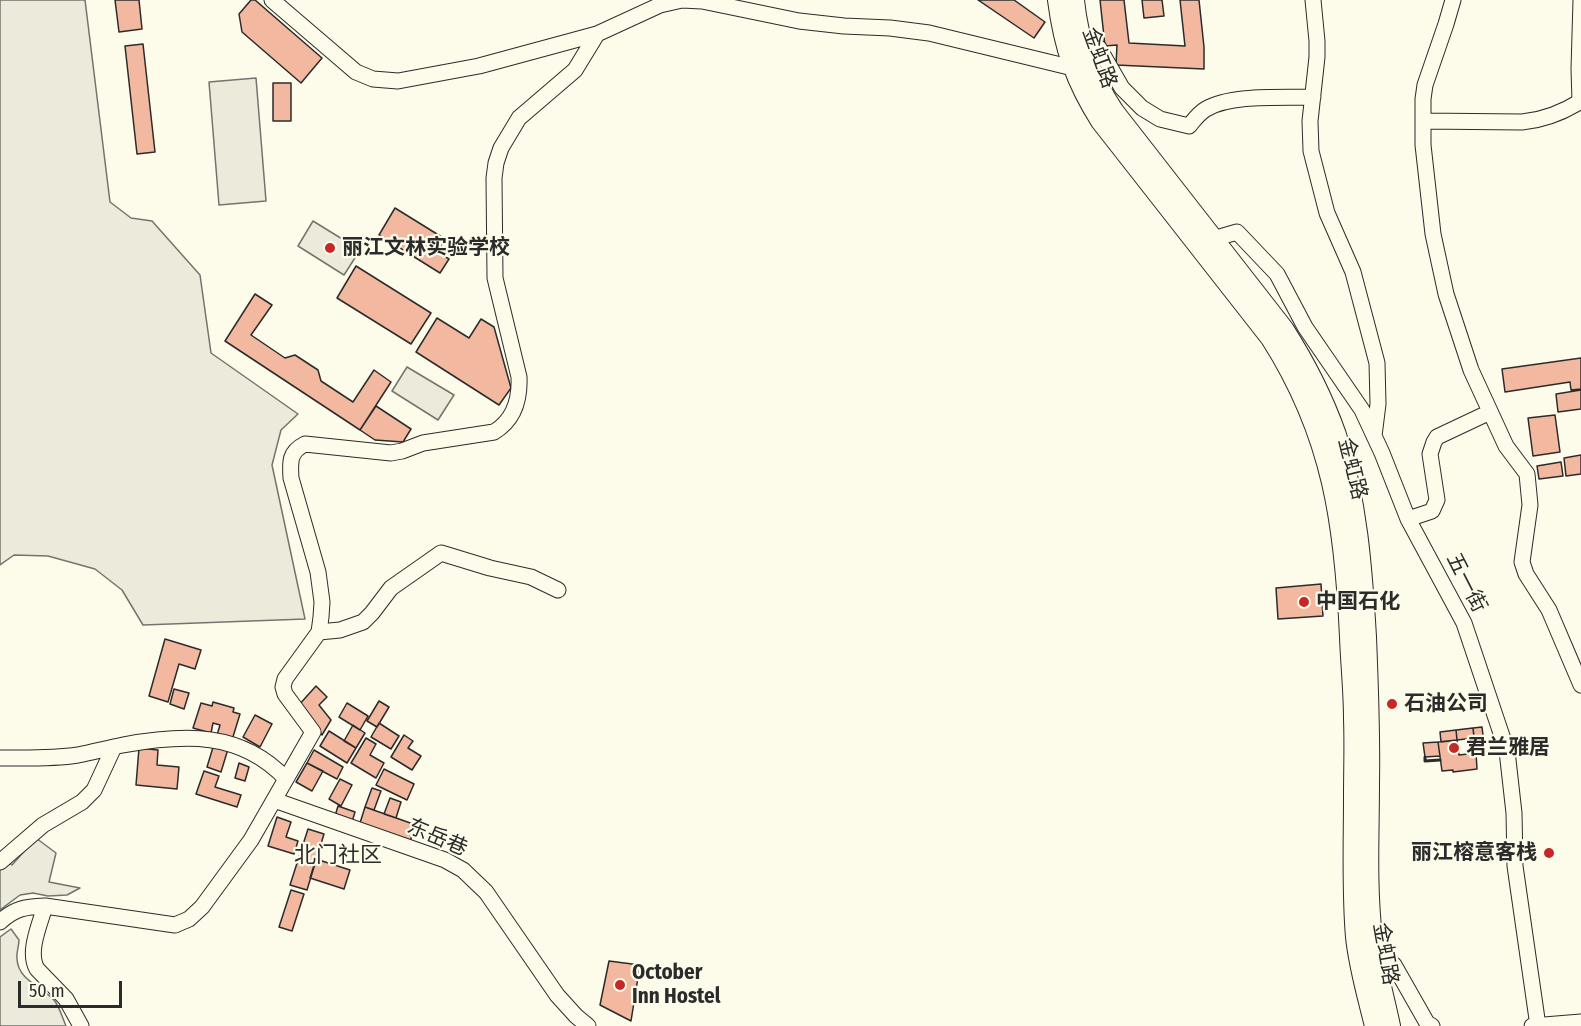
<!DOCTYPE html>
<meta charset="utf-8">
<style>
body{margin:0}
#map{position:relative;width:1581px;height:1026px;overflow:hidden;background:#fdfbea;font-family:"Fira Sans Condensed",sans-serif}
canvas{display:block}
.scale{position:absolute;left:18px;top:981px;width:104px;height:27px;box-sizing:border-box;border:3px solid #2b2b2b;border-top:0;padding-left:8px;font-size:18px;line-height:21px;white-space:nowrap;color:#2b2b2b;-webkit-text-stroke:4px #fdfbea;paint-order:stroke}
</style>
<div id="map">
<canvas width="1581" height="1026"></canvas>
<div class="scale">50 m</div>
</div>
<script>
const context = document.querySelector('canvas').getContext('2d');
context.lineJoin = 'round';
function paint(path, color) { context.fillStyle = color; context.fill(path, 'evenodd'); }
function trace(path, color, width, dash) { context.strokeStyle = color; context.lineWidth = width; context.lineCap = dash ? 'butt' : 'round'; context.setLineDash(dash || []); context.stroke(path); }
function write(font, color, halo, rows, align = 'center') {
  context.font = font + ' "Fira Sans Condensed","Noto Sans SC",sans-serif'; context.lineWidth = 4.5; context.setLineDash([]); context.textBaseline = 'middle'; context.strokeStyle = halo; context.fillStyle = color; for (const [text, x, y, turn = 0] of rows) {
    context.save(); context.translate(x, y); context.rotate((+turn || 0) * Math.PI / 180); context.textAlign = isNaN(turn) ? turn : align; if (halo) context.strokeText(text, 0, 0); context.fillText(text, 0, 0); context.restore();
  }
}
const green = new Path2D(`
 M0 0H85L110 202 131 218 152 221 200 275 211 353 298 414 281 430 272 465 305 619 143 625 122 590 95 569 48 556 14 555 0 565Z
 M256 78 266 201 219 205 209 82Z
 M313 221 360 250 344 275 298 246Z
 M407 367 454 395 438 420 392 391Z
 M36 838 56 853 49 882 80 888 67 895 48 896 33 893 20 895 0 910V854L12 865Z
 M11 929 19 940C19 946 16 953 17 959 18 980 42 987 54 1000 60 1008 62 1017 66 1026H0V937Z`);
paint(green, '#ecebdb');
trace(green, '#74746e', 1.5);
const building = new Path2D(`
 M115 0H139L142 29 119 32Z
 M251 0H255L322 58 301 83 242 32 239 14Z
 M978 0H1014L1045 22 1034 38Z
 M1100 0H1124L1129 43 1185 46 1180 0H1199L1204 47V69L1116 65 1117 45 1105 46Z
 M1142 0H1162L1164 16 1144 18Z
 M143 44 155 152 137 154 125 46Z
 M273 83H291V121H273Z
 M395 208 445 239 437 252 449 259 440 273 379 235Z
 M356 266 431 313 411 344 337 298Z
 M255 294 272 305 251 335 285 358 295 355 318 370 321 381 353 402 374 370 391 382 360 430 225 341Z
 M437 318 469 338 481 319 494 327 511 388 499 405 416 352Z
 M1581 358V389L1571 390 1570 382 1505 392 1502 369Z
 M1581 390V409L1558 412 1556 394Z
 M376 406 411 429 403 442 375 440 360 430Z
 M1555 415 1560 452 1533 456 1528 418Z
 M1581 455V474L1566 476 1564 458Z
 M1561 462 1563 476 1539 479 1537 466Z
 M1321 584 1323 616 1278 619 1276 588Z
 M165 639 201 650 195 669 179 664 168 702 149 696Z
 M316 686 327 697 319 705 331 720 322 735 298 706Z
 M174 689 189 693 184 709 170 704Z
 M379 701 389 707 377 727 367 721Z
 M213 702 234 708 233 712 240 714 232 740 217 735 220 725 213 723 211 733 193 728 201 703 212 706Z
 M347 703 368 716 360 730 339 717Z
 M255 715 272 724 260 747 243 737Z
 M379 723 399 736 391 749 371 737Z
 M353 725 365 733 356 748 344 741Z
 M1482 727 1485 752 1476 753 1473 728Z
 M1473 728 1474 738 1457 740 1456 730Z
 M1456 730 1457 740 1441 742 1440 732Z
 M329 731 356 748 347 763 320 746Z
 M404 735 413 741 408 748 421 756 412 770 391 757Z
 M366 738 376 744 370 755 384 763 376 778 351 763Z
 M1457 740 1459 755 1476 753 1477 769 1453 772V770L1442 771 1438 742Z
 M1438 742 1440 756 1425 757 1423 743Z
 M214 744 228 749 221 772 207 767Z
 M139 748 158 750 157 765 179 767 177 789 136 785Z
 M314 750 343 767 337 779 307 763Z
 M239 763 249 767 245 781 235 778Z
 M307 763 323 771 312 791 296 782Z
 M384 769 414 784 407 800 376 785Z
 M204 771 219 776 215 787 241 795 237 807 196 794Z
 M340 779 352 785 341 806 329 799Z
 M372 788 381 791 374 810 365 807Z
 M390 798 401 802 396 818 384 814Z
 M338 806 355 812 352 822 335 816Z
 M365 807 416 825 410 841 360 823Z
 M277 817 291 822 286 837 298 841 294 854 268 846Z
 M308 829 324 834 307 890 290 885Z
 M316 859 350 870 344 889 310 878Z
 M291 890 304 894 292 931 279 927Z
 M609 961 640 965 631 1021 600 1005Z`);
paint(building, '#f2b8a0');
trace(building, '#2b2b2b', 1.5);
const minor = new Path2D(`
 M272 0 356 72 373 79 398 81 479 66 597 34 660 5 682 0 702 1 799 21 844 26 890 28 929 33 1073 68
 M1313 0 1317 41V57L1310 121 1311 151 1327 213 1353 272 1377 363 1378 404 1374 436
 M1453 0 1446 24 1425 85 1423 99V145L1433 234 1446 294 1471 370 1506 446 1527 474 1530 505 1522 562 1526 574 1549 610 1581 685
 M1080 39 1092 43 1099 48 1122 88 1142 108 1160 119 1189 126C1194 120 1199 113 1206 109 1231 94 1283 98 1313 97
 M1580 102 1579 69 1581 0
 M1423 121 1522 122C1544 120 1562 113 1581 101
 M1213 239 1237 232 1277 274 1305 327 1362 410 1382 453 1408 519 1464 623 1507 751 1514 813 1515 866 1538 1026
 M1408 519 1432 511 1437 500 1430 454 1434 442 1437 437 1490 412
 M319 632 340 630 363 622 372 613 391 588 441 553 490 568 531 577 558 590
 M0 758C26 758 52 759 78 755 93 752 108 748 123 745 184 734 241 731 286 779
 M274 800 445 860 463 870 486 892 557 995 576 1016 588 1026
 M0 862 43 825 82 802 94 790 114 747
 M45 906C40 924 27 952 37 969L66 999 81 1026
 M0 922C15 908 25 907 45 906L175 925 189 919 202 907 251 840 313 732 285 694 283 687 285 679 319 632 321 617 322 602 318 572 291 478C290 462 289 452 305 444L391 453 402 451 423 443 494 432C514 420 520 399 519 377L495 278 494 178 496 163 501 148 519 118 575 70 597 34
 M1375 956 1387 960 1394 965 1427 1023 1432 1026
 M1532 1026 1581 1022`);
const major = new Path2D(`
 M1058 0C1064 47 1076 82 1101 121L1271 338C1333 435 1345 525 1350 637 1351 664 1354 692 1354 719 1355 745 1354 770 1354 796 1354 843 1352 890 1356 937 1359 967 1368 997 1375 1026
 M1074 0C1078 41 1091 78 1114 112L1284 330C1305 363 1323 398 1336 435 1357 501 1362 569 1366 637 1368 686 1370 734 1369 783 1369 834 1366 886 1372 937 1375 967 1384 997 1390 1026`);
trace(minor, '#2b2b2b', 17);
trace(major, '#2b2b2b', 22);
trace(minor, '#fdfbea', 15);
trace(major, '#fdfbea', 20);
trace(new Path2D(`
 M1425 757V761L1440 760`), '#2b2b2b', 3);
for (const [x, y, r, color] of [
 [330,248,6,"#c62828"],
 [1304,602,6,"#c62828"],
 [1392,704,6,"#c62828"],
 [1454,748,6,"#c62828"],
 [1549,853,6,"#c62828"],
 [620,985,6,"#c62828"]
]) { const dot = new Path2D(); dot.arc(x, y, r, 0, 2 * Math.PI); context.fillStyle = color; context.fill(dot); trace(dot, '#fdfbea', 2); }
write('21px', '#2b2b2b', '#fdfbea', [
 ["金虹路",1099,58,70],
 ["金虹路",1352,469,76],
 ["五一街",1466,583,63],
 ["东岳巷",437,838,23],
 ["金虹路",1385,954,80]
]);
write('bold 21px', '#2b2b2b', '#fdfbea', [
 ["丽江文林实验学校",342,248],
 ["中国石化",1316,602],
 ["石油公司",1404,704],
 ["君兰雅居",1466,748],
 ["丽江榕意客栈",1537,853,"right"],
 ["October",632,973],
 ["Inn Hostel",632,997]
], 'left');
write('22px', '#2b2b2b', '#fdfbea', [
 ["北门社区",338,856]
]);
</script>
